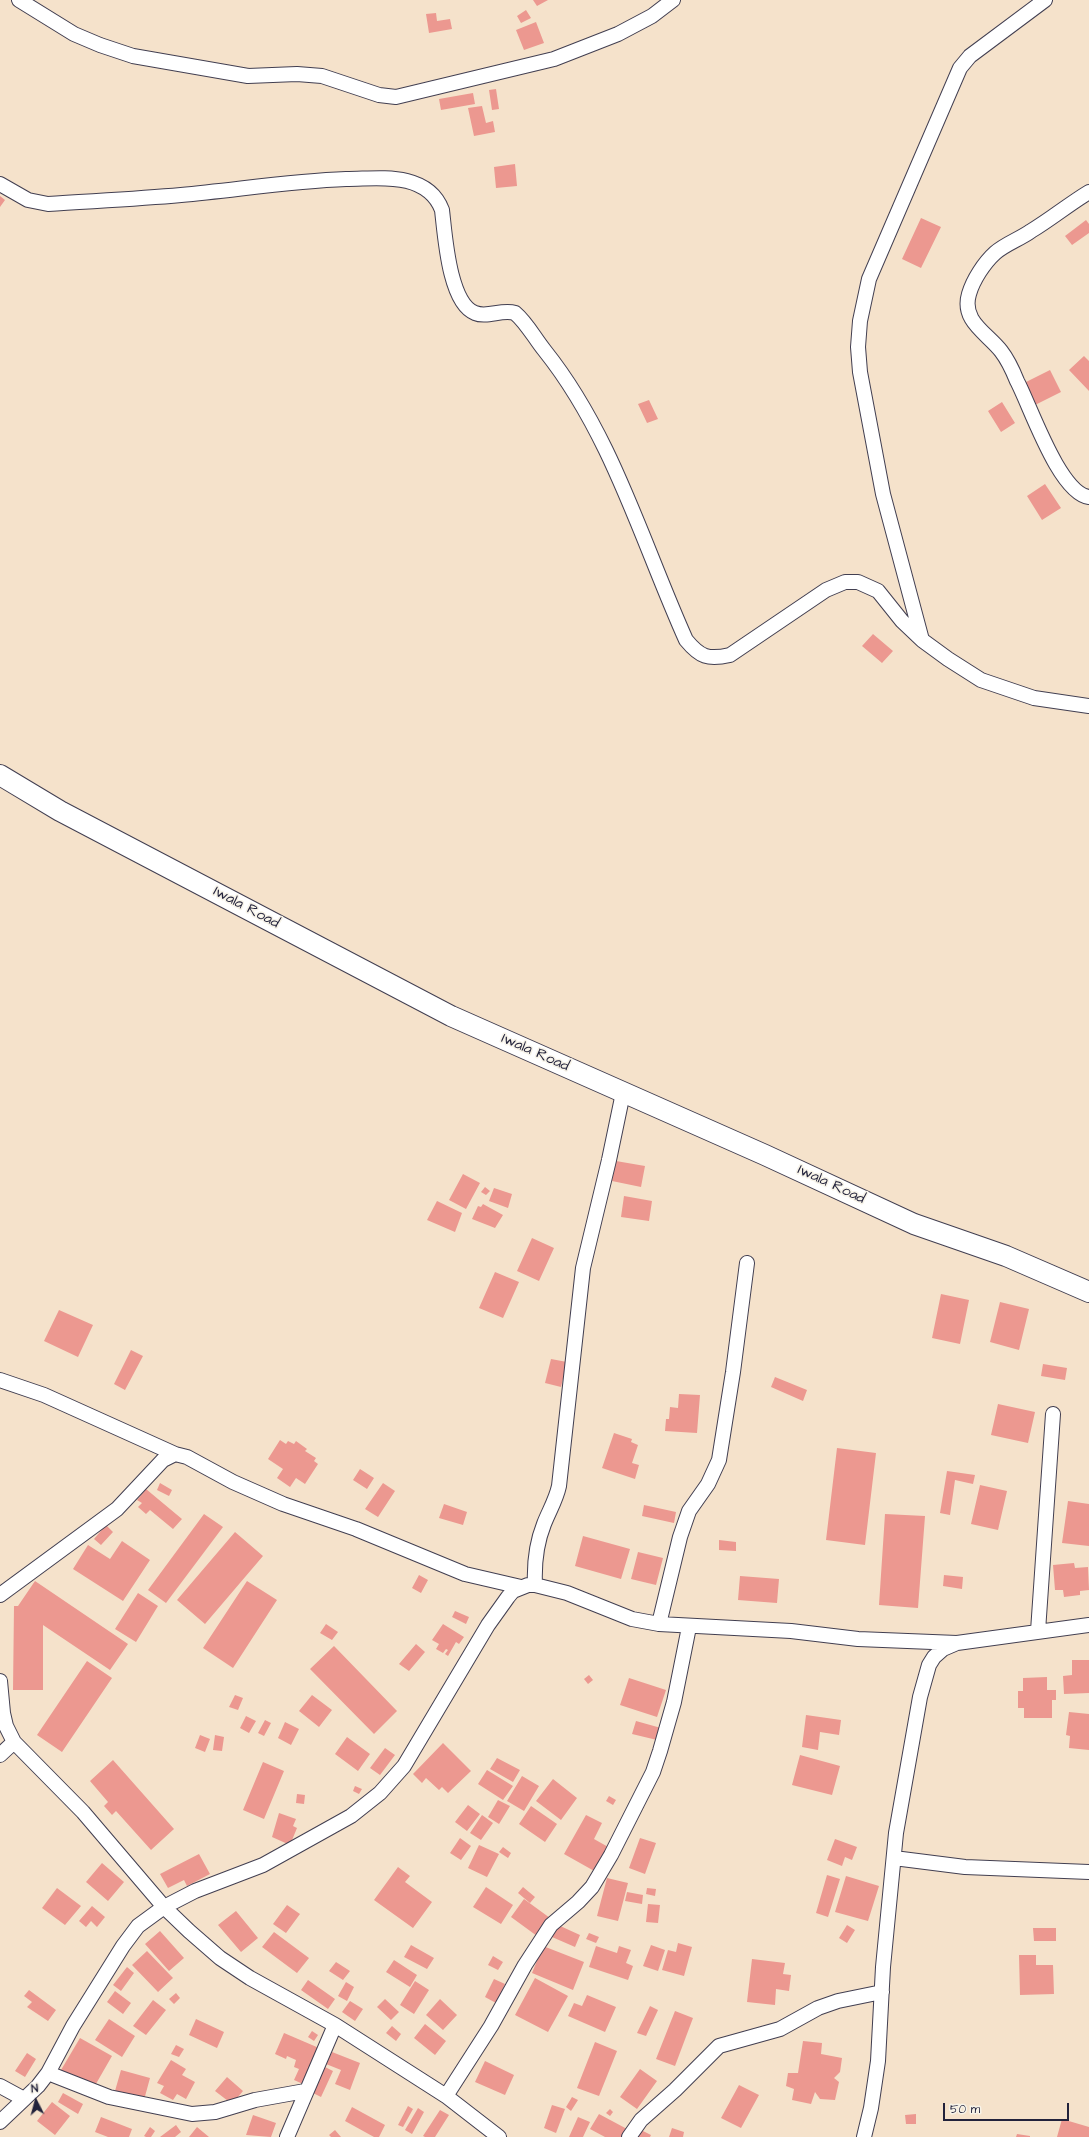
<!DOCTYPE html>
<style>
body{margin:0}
#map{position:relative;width:1089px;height:2137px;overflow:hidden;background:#f5e2cb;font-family:"Architects Daughter",sans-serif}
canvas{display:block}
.north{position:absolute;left:16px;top:2081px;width:40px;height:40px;-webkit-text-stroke:3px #f7f3e8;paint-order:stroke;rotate:354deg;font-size:11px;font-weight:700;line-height:16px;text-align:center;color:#22223b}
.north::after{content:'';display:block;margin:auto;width:14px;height:18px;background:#22223b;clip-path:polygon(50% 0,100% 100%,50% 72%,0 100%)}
.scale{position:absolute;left:943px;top:2103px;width:126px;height:18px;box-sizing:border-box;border:2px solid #22223b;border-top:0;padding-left:5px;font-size:12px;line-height:14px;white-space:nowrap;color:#22223b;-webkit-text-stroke:3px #f7f3e8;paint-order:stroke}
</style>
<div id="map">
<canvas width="1089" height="2137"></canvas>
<div class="north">N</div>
<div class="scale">50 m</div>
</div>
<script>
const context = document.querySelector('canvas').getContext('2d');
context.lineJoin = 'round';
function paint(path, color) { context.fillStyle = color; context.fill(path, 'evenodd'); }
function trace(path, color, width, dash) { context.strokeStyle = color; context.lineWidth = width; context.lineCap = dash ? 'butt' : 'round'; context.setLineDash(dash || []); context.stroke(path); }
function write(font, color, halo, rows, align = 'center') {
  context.font = font + ' "Architects Daughter",sans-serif'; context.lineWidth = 3; context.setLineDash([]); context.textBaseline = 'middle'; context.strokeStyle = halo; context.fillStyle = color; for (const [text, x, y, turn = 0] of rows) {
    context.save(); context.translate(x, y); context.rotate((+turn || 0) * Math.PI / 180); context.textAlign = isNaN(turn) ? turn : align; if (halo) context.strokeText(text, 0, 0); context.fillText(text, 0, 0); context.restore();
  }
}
paint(new Path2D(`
 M533 0H548L537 6Z
 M526 10 531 18 521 23 517 16Z
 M436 13 437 21 450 19 452 29 429 33 426 14Z
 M536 22 544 43 524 50 516 30Z
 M496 89 499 109 492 110 489 90Z
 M473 93 475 104 441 110 439 99Z
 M482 106 486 123 493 121 495 132 474 136 468 108Z
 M515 164 517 186 496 188 494 167Z
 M0 196 5 200 0 207Z
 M921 218 941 227 921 268 902 259Z
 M1086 220 1089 224V233L1072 245 1065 236Z
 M1084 356 1089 361V391L1069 370Z
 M1050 370 1061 392 1035 405 1024 383Z
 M649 400 658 419 647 423 638 404Z
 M1002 402 1015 423 1001 432 988 411Z
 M1045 484 1061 508 1042 520 1027 496Z
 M873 634 893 651 882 663 862 646Z
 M616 1161 645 1166 641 1187 612 1181Z
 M463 1174 480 1183 466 1209 449 1200Z
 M485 1187 490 1191 486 1195 481 1192Z
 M494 1188 512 1194 508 1208 489 1201Z
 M624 1196 652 1201 649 1221 621 1217Z
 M437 1201 462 1213 455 1232 427 1220Z
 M483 1204 503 1215 495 1228 472 1219 478 1206 481 1207Z
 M532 1238 554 1248 539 1281 517 1271Z
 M495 1272 519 1282 503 1318 479 1308Z
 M941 1294 969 1300 960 1344 932 1338Z
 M1000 1302 1029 1309 1019 1350 990 1342Z
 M59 1310 93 1325 78 1357 44 1341Z
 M131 1350 143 1356 125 1390 114 1384Z
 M551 1359 567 1362 561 1387 545 1383Z
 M1043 1364 1067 1368 1065 1380 1041 1376Z
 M775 1377 807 1390 803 1401 771 1387Z
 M679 1394 700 1395 697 1433 665 1431 666 1419H669L670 1407 678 1408Z
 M998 1404 1035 1412 1028 1443 991 1435Z
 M614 1433 632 1439 631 1442 638 1445 632 1463 639 1465 635 1479 602 1468Z
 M280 1440 286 1444 288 1441 294 1444 296 1441 307 1449 305 1451 316 1458 314 1461 318 1464 305 1484 296 1478 290 1487 277 1478 283 1469 268 1459Z
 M837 1448 876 1453 865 1545 826 1540Z
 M360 1469 374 1478 367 1489 353 1480Z
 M947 1471 975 1475 973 1484 955 1480 950 1515 940 1513Z
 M160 1483 172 1490 169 1496 157 1490Z
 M383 1483 395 1491 378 1517 365 1509Z
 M980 1485 1007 1491 998 1530 971 1524Z
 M146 1489 182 1519 173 1529 150 1510 146 1514 138 1507 142 1503 137 1500Z
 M1068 1501 1089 1504V1546L1062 1543Z
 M444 1504 467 1512 463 1525 439 1518Z
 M644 1505 676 1512 674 1523 642 1516Z
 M204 1514 223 1527 166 1603 148 1590Z
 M885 1514 925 1516 918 1608 879 1605Z
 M106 1525 113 1532 101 1545 94 1539Z
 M235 1532 263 1556 205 1624 177 1600Z
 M583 1536 630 1549 621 1579 575 1566Z
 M719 1540 736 1542V1551L719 1550Z
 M122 1541 150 1560 123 1601 73 1569 88 1545 110 1559Z
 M638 1552 663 1558 656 1585 631 1579Z
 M1074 1563 1075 1568 1088 1567 1089 1590 1080 1591V1595L1064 1597 1063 1590H1055L1053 1565Z
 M419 1575 428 1580 421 1593 412 1588Z
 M944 1575 963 1577 962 1589 943 1586Z
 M740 1576 779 1579 777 1603 738 1600Z
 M35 1581 128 1644 110 1670 43 1625V1690H13L14 1606H18Z
 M247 1581 277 1600 233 1668 203 1648Z
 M138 1593 158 1606 136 1642 115 1629Z
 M455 1611 469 1617 466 1624 452 1617Z
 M326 1624 338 1632 332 1640 320 1633Z
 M443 1624 464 1637 459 1644 456 1642 448 1656 445 1654 448 1650 446 1649 443 1653 436 1649 439 1644 432 1640Z
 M416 1644 425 1652 409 1671 399 1664Z
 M334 1646 397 1711 374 1734 310 1669Z
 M1072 1660H1089V1693L1064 1694 1063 1676 1072 1675Z
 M87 1661 112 1678 62 1752 37 1735Z
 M589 1675 593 1680 588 1684 584 1679Z
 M1047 1677V1690H1056V1700H1052V1718H1024V1708H1018V1691H1023V1678Z
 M629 1678 666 1690 657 1717 620 1705Z
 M235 1695 243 1698 238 1710 229 1707Z
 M312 1695 332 1710 319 1727 299 1711Z
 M1069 1712 1089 1714V1750L1069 1748 1070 1736 1066 1735Z
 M806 1715 841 1720 839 1735 820 1732 818 1750 802 1747Z
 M246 1716 256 1721 249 1733 240 1728Z
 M265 1720 271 1723 264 1736 258 1733Z
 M636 1721 661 1728 657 1740 632 1734Z
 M285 1722 299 1729 291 1745 278 1738Z
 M200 1735 210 1739 205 1752 195 1748Z
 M215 1735 224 1737 222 1751 213 1750Z
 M347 1737 370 1754 358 1771 335 1754Z
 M443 1743 471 1771 448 1793 442 1787 439 1790 426 1778 422 1783 413 1774Z
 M385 1748 395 1755 380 1775 370 1768Z
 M800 1755 840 1766 832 1795 792 1785Z
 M497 1758 520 1770 513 1782 490 1769Z
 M113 1760 174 1829 151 1850 116 1811 112 1815 104 1806 108 1802 90 1781Z
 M263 1762 284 1771 264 1819 243 1810Z
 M487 1770 513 1786 503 1800 478 1784Z
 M522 1776 539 1786 524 1811 507 1801Z
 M553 1779 577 1798 561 1820 536 1801Z
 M355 1786 362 1789 359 1794 353 1791Z
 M297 1794 305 1795 304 1804 296 1803Z
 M609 1796 616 1800 613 1805 606 1801Z
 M498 1800 510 1806 499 1824 488 1817Z
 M468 1805 480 1814 467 1831 455 1822Z
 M531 1806 557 1824 545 1842 519 1824Z
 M279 1813 296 1819 293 1826 297 1828 290 1845 272 1837Z
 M482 1815 493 1823 481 1840 470 1833Z
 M586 1815 602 1823 594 1839 610 1848 596 1872 564 1854Z
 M460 1838 471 1846 461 1860 450 1853Z
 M640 1838 656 1843 645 1874 629 1868Z
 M835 1839 857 1847 852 1860 845 1857 842 1866 827 1860Z
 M479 1845 499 1854 487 1877 468 1868Z
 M503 1847 511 1853 508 1858 499 1852Z
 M199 1854 210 1874 187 1886 184 1880 168 1888 160 1874Z
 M102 1863 124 1882 108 1901 86 1882Z
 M398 1867 410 1876 405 1882 432 1902 413 1928 374 1900Z
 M827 1875 840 1879 828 1917 816 1913Z
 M846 1876 879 1886 868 1921 835 1912Z
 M607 1878 628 1883 618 1921 597 1916Z
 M486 1887 513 1905 501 1924 473 1907Z
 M523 1887 535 1897 530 1903 518 1893Z
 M57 1888 81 1906 65 1925 42 1908Z
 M647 1888 656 1889 655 1896 646 1894Z
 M627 1892 643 1895 642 1904 625 1901Z
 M524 1899 550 1918 537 1936 511 1917Z
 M648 1904 660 1905 658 1923 646 1922Z
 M287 1905 300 1914 286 1933 273 1924Z
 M92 1906 105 1917 97 1927 91 1921 86 1927 79 1921Z
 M236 1911 258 1938 241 1952 218 1925Z
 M558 1925 580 1935 575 1947 552 1937Z
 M847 1925 855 1930 847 1943 839 1938Z
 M1033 1928H1056V1941H1034Z
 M160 1931 184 1958 169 1971 145 1944Z
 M274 1932 309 1958 297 1973 262 1947Z
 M589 1933 599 1937 596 1943 586 1939Z
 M678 1943 692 1947 684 1976 662 1970 668 1950 676 1952Z
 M411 1945 434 1958 427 1969 404 1957Z
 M651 1945 665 1950 658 1971 643 1966Z
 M543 1946 584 1962 573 1990 532 1973Z
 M596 1946 617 1953 619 1946 631 1950 626 1963 633 1966 628 1980 589 1967Z
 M147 1951 173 1978 158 1992 132 1965Z
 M1019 1955H1036V1965H1053L1054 1994 1020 1995Z
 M493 1956 503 1962 498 1970 488 1965Z
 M752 1959 785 1963 783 1974 791 1975 789 1991 776 1989 775 2005 747 2002Z
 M394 1960 417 1975 410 1987 386 1972Z
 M336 1962 350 1971 343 1980 329 1971Z
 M127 1967 134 1973 121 1991 113 1985Z
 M535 1978 568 1996 548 2032 515 2015Z
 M494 1979 505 1984 496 2003 485 1997Z
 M308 1980 335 1999 328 2009 301 1990Z
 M415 1981 429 1990 414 2014 400 2005Z
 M346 1982 354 1987 347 2001 338 1996Z
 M29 1990 56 2010 48 2021 27 2007 32 2002 24 1996Z
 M115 1991 131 2003 123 2014 107 2002Z
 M176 1993 180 1998 174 2004 169 1999Z
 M587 1995 616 2007 605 2032 568 2016 574 2003 582 2006Z
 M385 1999 399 2012 391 2020 377 2007Z
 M440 1999 457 2015 443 2030 426 2015Z
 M153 2000 166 2010 146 2035 133 2026Z
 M350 2001 363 2009 355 2021 342 2012Z
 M650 2006 658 2010 646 2036 637 2033Z
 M675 2011 693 2018 675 2066 656 2059Z
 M109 2019 135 2036 122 2057 95 2040Z
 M196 2019 224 2032 217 2048 189 2035Z
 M425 2024 446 2041 435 2055 414 2038Z
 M392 2026 401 2034 396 2041 386 2033Z
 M312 2031 318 2035 314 2041 308 2037Z
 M284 2033 319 2048 303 2084 294 2080 299 2069 294 2067 296 2060 287 2056 286 2059 275 2054Z
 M80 2038 112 2056 93 2089 61 2070Z
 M803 2041 822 2043 821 2054 842 2058 840 2072 834 2078 839 2082 835 2100 820 2099 815 2092 811 2104 792 2100 794 2089 786 2086 788 2073H798Z
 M595 2042 617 2051 599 2096 577 2088Z
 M176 2045 184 2049 179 2057 171 2054Z
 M332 2052 360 2063 350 2090 335 2084 341 2070 326 2064Z
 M27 2053 36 2059 25 2077 15 2071Z
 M171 2060 186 2069 182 2075 195 2082 186 2099 177 2094 173 2100 160 2093 164 2086 157 2083Z
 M485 2061 514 2075 505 2095 475 2082Z
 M323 2066 333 2071 321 2097 311 2092Z
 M640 2069 657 2081 637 2109 620 2097Z
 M121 2070 150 2078 144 2100 115 2091Z
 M227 2077 243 2091 232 2104 215 2091Z
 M739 2085 759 2095 741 2128 721 2118Z
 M63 2093 83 2104 78 2114 58 2102Z
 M572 2097 578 2100 571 2111 566 2107Z
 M52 2102 70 2116 55 2135 37 2121Z
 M552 2105 565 2109 556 2133 544 2128Z
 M408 2106 413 2109 403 2127 398 2125Z
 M352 2107 385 2125 379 2137H374L345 2121Z
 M418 2108 424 2112 412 2134 405 2130Z
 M610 2109 613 2112 610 2116 606 2113Z
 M440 2110 449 2115 435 2137H425L423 2136Z
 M599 2114 627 2129 622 2137H605L590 2129Z
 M916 2114V2124H906L905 2115Z
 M253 2115 276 2123 271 2137 246 2135Z
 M101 2117 132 2129 129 2137H108L95 2132Z
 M578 2117 590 2122 583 2137H569Z
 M1062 2119 1089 2127V2137H1057Z
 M176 2125 181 2132 175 2137H160Z
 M150 2127 155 2131 151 2137H146L144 2136Z
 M197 2127 209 2137H189Z
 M672 2128 684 2132 683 2137H669Z
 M335 2130 341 2137H331L329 2135Z
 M641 2130 651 2135 650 2137H638Z
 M1017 2134 1030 2136V2137H1016Z`), '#ec9890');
const street = new Path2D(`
 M19 0 74 34 100 45 133 56 248 76 297 74 322 76 379 95 396 97 554 59 618 34 652 16 673 0
 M0 184 28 200 48 204C92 201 137 199 181 195 236 190 291 181 346 179 366 179 387 176 407 181 423 185 436 194 442 210 445 235 449 303 475 313 487 318 502 309 515 313 527 323 535 339 545 351 612 435 642 542 686 640 700 657 708 660 730 655L826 590 845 582H858L878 591 902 621 922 640 948 659 981 680 1034 698 1089 706
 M1089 192C1069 204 1051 219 1031 231 1020 239 1005 244 995 253 984 263 973 280 969 294 961 321 987 333 1001 351 1008 360 1013 371 1017 381 1030 405 1059 493 1089 497
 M922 640 883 494 860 372 858 347 860 321 869 279 960 68 970 56 1045 0
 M0 1380 44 1395 175 1454
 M535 1585C534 1563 536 1544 544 1524 549 1511 556 1500 559 1486L583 1268 609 1160 623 1093
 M0 1595 117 1509 163 1460 175 1454 187 1457 233 1482 283 1504 356 1529 465 1574 521 1587
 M659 1624 680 1537 689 1511 708 1484 719 1460 733 1372 747 1263
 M1038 1631 1053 1414
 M0 1681 3 1713 6 1726 14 1742 83 1812 164 1907 189 1931 220 1958 250 1978 335 2025 446 2096 499 2137
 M0 1755 14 1742
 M894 1858 965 1867 1089 1872
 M48 2073 109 2097 192 2114 215 2112 255 2100 305 2091
 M0 2086 24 2099
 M446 2096 491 2026 525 1965 551 1925 578 1902 592 1887 611 1855 653 1772 660 1751 674 1702 689 1627
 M0 2122 38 2086 48 2073 73 2026 123 1946 138 1926 164 1907 195 1891 263 1865 351 1816 380 1793 404 1766 488 1625 508 1597 513 1591 528 1585H535L567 1593 632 1619 659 1624 791 1631 858 1639 957 1643
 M287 2137 335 2025
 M629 2137 641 2120 675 2090 719 2046 780 2029 818 2008 838 2001 882 1992
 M864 2137 871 2108 878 2061 883 1967 896 1833 920 1697 929 1665 934 1657 943 1649 957 1643 1089 1625`);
const secondary = new Path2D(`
 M0 775 60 811 451 1016 765 1155 914 1224 1006 1256 1089 1292`);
trace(street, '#423f51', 16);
trace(secondary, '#423f51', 22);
trace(street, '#fff', 14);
trace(secondary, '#fff', 20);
write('15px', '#22223b', '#f7f3e8', [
 ["Iwala Road",246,908,28],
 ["Iwala Road",535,1053,24],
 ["Iwala Road",831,1185,25]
]);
</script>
